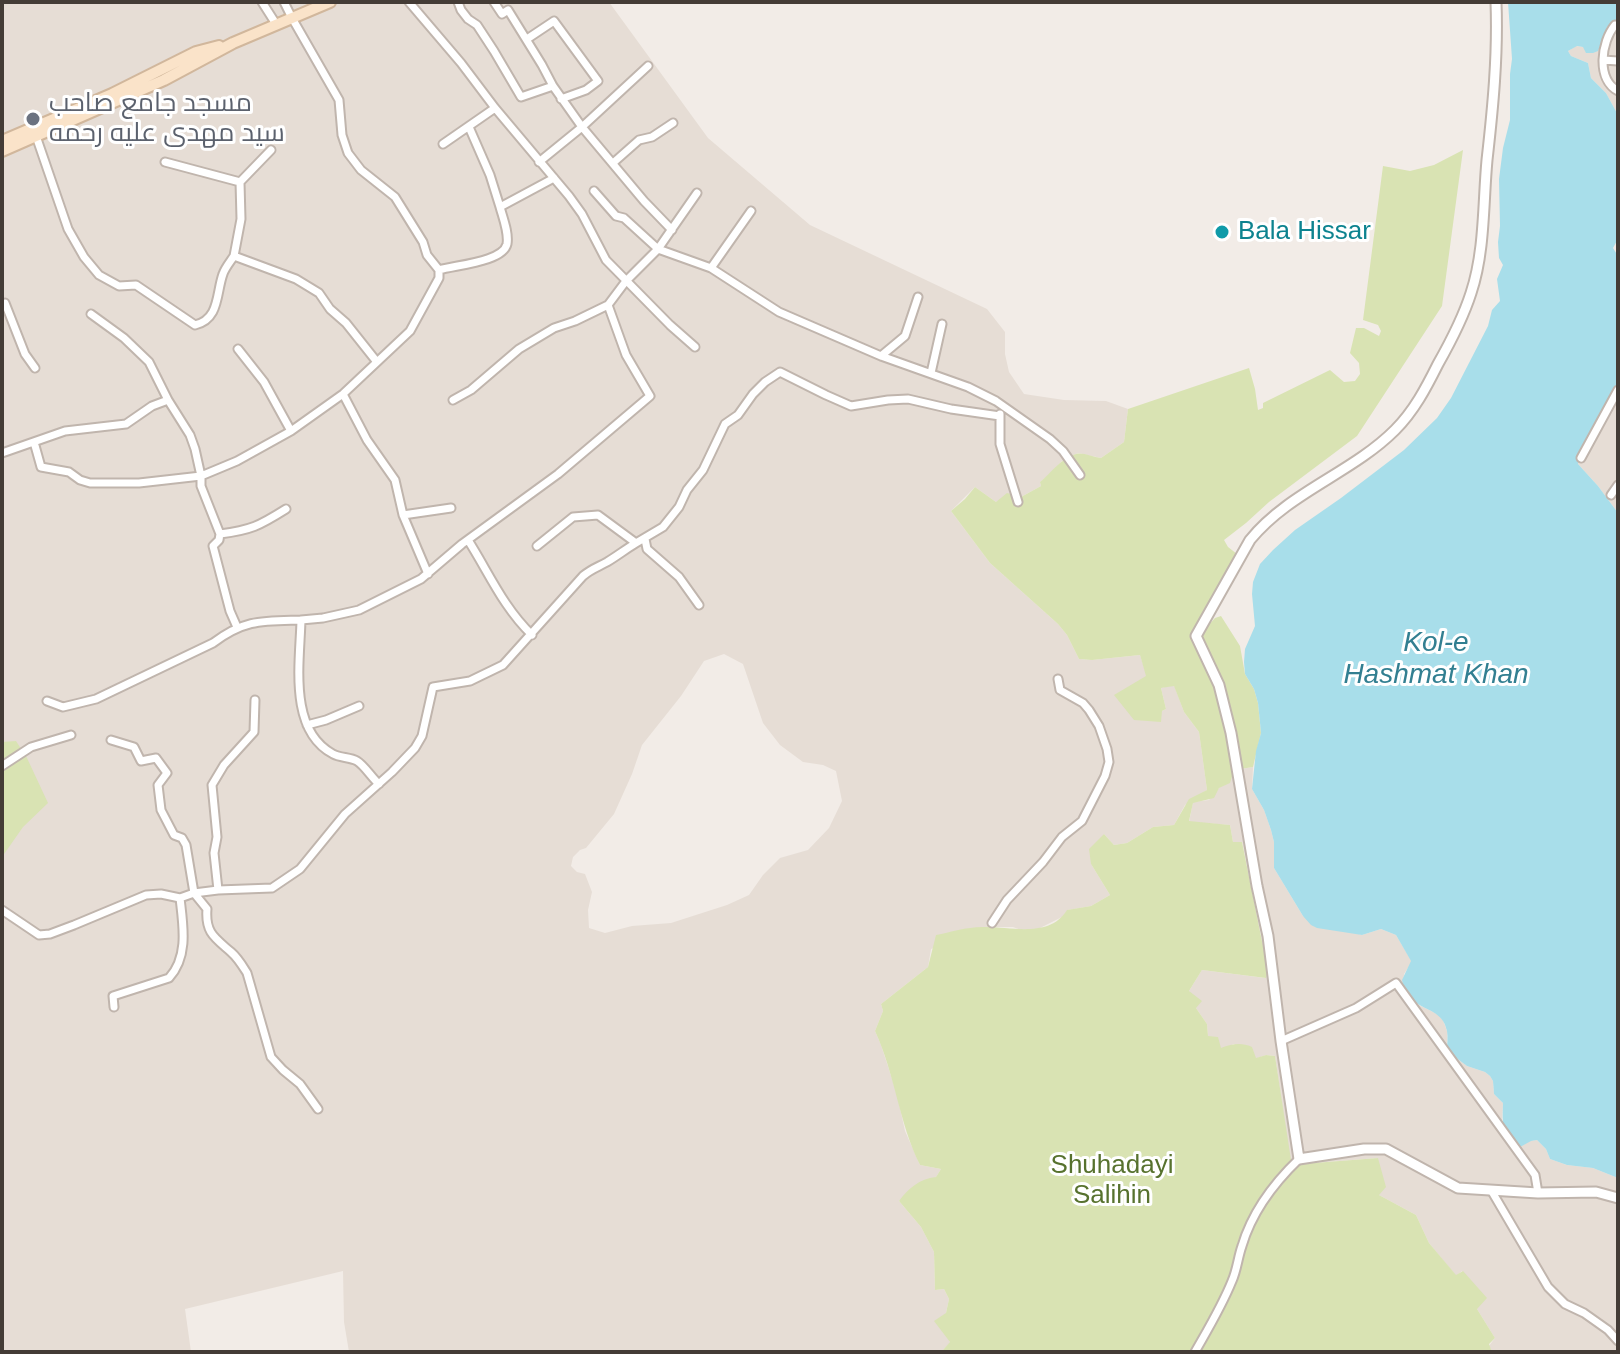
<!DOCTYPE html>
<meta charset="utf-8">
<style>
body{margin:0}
#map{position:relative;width:1620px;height:1354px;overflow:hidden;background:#f2ece7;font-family:Arial,sans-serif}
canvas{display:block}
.frame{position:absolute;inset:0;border:4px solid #443c36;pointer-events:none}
</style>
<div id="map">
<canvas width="1620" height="1354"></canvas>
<div class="frame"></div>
</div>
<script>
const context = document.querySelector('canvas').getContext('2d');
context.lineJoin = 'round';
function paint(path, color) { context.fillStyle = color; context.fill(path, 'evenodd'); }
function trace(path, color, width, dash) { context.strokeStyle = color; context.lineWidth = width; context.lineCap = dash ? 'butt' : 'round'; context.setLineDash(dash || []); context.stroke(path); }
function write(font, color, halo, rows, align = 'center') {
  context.font = font + ' Arial,Cairo,sans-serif'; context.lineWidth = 6; context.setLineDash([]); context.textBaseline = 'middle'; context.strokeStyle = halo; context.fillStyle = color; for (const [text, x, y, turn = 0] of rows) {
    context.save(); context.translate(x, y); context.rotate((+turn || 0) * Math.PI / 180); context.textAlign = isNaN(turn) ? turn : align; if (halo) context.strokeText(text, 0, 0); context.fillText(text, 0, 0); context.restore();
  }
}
paint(new Path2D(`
 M2 2H609L708 138 810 225 987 309 1005 332V354L1009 372 1024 394 1064 400 1106 401 1128 409 1124 442 1101 458 1078 453 1061 462 1054 471 1040 482 1041 486 1021 497 996 502 975 487 951 511 990 563 1058 624 1067 635 1079 659 1092 660 1140 655 1147 676 1162 711 1166 709 1161 688 1174 685 1184 712 1199 732 1207 790 1185 805 1174 825 1153 827 1127 843 1114 845 1104 834 1091 864 1110 895 1091 906 1068 910 1064 916 1038 929 1021 930 1013 927H993L931 949 928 967 881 1004 883 1011 875 1031 881 1045 897 1094 905 1131 920 1165 941 1169 936 1177 899 1201 921 1227 934 1252 935 1290 944 1289 949 1299 946 1313 950 1343 943 1350V1352H349L344 1322 343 1271 185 1309 191 1352H2V151L229 44 2 141ZM724 654 743 664 763 723 780 745 803 762 823 765 836 771 842 801 829 828 808 850 780 858 763 875 749 895 727 905 671 923 632 926 605 933 589 928 588 910 592 892 585 874 577 872 571 866 573 857 580 850 586 848 614 814 632 774 642 745 681 696 704 661Z
 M1618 18V115L1606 93 1591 78 1588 63 1571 56 1568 51 1576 46 1583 47 1602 45 1603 36 1607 27Z
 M1618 384V513L1598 486 1578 464V457L1589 435 1613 401Z
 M1253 767 1252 789 1264 810 1271 830 1274 842V868L1303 916 1362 935 1381 929 1396 935 1412 962 1404 974 1403 987 1413 1002 1439 1015 1443 1020 1447 1031V1050L1467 1066 1485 1072 1490 1076 1493 1081 1494 1094 1503 1103 1502 1121 1531 1141 1537 1140 1546 1149 1550 1159 1567 1165 1593 1168 1618 1178V1352H1492L1489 1346 1495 1338 1477 1309 1462 1271 1456 1276 1429 1243 1416 1215 1379 1195 1378 1158 1314 1163 1290 1161 1275 1056 1266 1055 1255 1059 1234 1044 1221 1049 1208 1036 1207 1024 1196 1008 1189 991 1202 970 1265 978 1260 924 1242 842H1233L1230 825 1189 822 1193 802 1209 800 1234 770Z`), '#e6ddd5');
paint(new Path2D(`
 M1463 150 1442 306 1357 436 1269 502 1246 523 1224 540 1228 547 1237 554 1197 623 1204 630 1215 618 1221 616 1240 646 1245 674 1254 689 1258 703 1261 733 1253 767 1234 770 1230 783 1219 788 1214 798 1193 803 1189 821 1230 825 1233 842H1242L1268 971 1266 978 1202 970 1189 991 1202 1001 1196 1008 1207 1024 1208 1036 1218 1037 1221 1048C1232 1044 1241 1042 1252 1047L1256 1058 1266 1055 1275 1056 1291 1160 1314 1163 1378 1158 1386 1187 1379 1195 1416 1215 1429 1243 1456 1275 1463 1271 1487 1298 1477 1309 1495 1338 1489 1344 1492 1352H943V1350L950 1342 934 1321 946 1313 949 1299 944 1289 935 1290 934 1252 921 1227 899 1201C909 1188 919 1179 936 1177L941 1169 920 1165C899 1123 895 1074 875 1031L883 1011 881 1004 928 967 936 935C951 932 969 926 986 927 1012 927 1050 938 1067 910L1091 906 1110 895 1091 864 1089 849 1104 834 1114 845 1127 843 1153 827 1174 825 1189 799 1207 790 1199 732 1184 712 1174 686 1161 688 1166 709 1162 711 1161 722 1134 720 1114 695 1146 676 1140 655 1092 660 1079 659 1067 635 1058 624 990 563 951 511 965 499 975 487 996 502 1007 493 1021 497 1041 486 1040 482C1051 473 1061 458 1076 454 1083 452 1093 457 1101 458L1124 442 1128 409 1249 368 1255 389 1258 410 1263 408V403L1330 370 1344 382 1355 381 1360 374 1359 363 1350 353 1356 328H1364L1379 336 1381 331 1378 325 1363 320 1383 166 1410 171 1434 165Z
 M16 741 27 758 48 803 23 827 2 857V742Z`), '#d9e3b3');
paint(new Path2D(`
 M1508 2H1618V18L1607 27 1598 51 1593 53H1586L1583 47 1577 46 1568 51 1571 56 1588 63 1591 78 1606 93 1618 115V239L1613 248 1618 256V384L1613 401 1589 435 1578 458V464L1598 486 1618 513V1178L1593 1168 1567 1165 1550 1159 1546 1149 1537 1140 1531 1141 1520 1147C1502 1132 1502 1126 1503 1103L1494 1094 1493 1081 1490 1076 1485 1072 1467 1066 1447 1051C1447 1044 1448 1037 1447 1031 1442 1003 1410 1015 1402 980L1411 961 1396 935 1381 929 1362 935 1317 928 1311 925 1303 916 1274 868V842L1271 830 1264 810 1252 789 1256 751 1261 733 1258 703 1254 689 1245 674 1244 662 1245 649 1255 626 1252 594 1253 582 1260 564 1273 550 1295 530 1341 498 1404 450 1437 418 1451 398 1488 326 1492 310 1500 301 1497 279 1503 265 1499 258 1498 242 1500 226 1499 179 1503 148 1510 120V74L1512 59Z`), '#a8deea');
const minor = new Path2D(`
 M262 2 276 24
 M409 2 461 63 495 108 569 196 582 214 606 260 670 325 695 347
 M458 2 461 10 468 19 477 25 494 51 521 97 553 86
 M494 2 502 14 508 10 542 65 553 86 582 127 644 201 672 230
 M1618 25H1615C1601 42 1596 79 1618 91
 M527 39 554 21 598 81 586 90 561 99
 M1603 60 1618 61
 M469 127 490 175 500 207
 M36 136 68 229 84 257 99 275 119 286 136 285 195 325C220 319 216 293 223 274 225 268 230 262 234 256L296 279 319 293 330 309 346 323 377 362
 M443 144 495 108
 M165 162 240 182
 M539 162 582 127 648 66
 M613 163 639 140 652 137 673 123
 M594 191 616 216 624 218 658 249 711 268 779 312 881 356 968 387 996 401 1050 439 1063 451 1080 475
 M234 256 241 219 240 182 271 150
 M711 268 751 211
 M439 270C455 265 503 262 507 244 509 233 503 218 500 207L554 178
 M5 303 25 354 35 368
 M238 349 264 382 291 431
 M881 356 905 336 918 297
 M931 373 942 324
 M343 394 367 440 395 480 403 515 428 574
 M168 400 190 435 195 449 201 476V486L220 534 219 540 213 546 230 611 237 627
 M453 400 471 390 519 349 554 328 575 321 608 305 626 281 658 249 697 193
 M1000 414V444L1018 502
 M34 442 41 467 69 472 80 480 90 483H139L201 476 237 461 291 431 343 394 410 331 439 278V270L427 255 423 242 395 197 361 170 348 153 342 135 339 100 292 18 284 2
 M2 453 65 431 126 424 152 406 168 400 149 362 124 338 91 314
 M1581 458 1618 390
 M1611 495 1618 485
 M403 515 451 508
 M220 534C251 530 259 526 286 509
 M645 539 647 549 679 577 699 605
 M468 540C489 573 503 607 532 635
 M537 546 573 517 598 515 636 543 663 527 679 507 687 490 703 470 725 424 738 415 753 394 765 382 780 372 826 395 851 406 888 400 908 399 951 409 1000 416
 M47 701 63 707 96 699 213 643C245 619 263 621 301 620
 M307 725 326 720 359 706
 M111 740 134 747 141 761 156 758 167 773 158 785 161 810 174 835 182 838 186 845 194 893 207 909C205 933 215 938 231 952 238 958 242 965 247 973L271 1057 283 1070 300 1084 318 1109
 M2 766 31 747 71 735
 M379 784C372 778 364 765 357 761 350 757 340 758 333 754 288 730 300 662 301 620L323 618 359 610 421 579 462 544 558 474 650 396 626 355 608 305
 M218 890 214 853 217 837 212 785 224 765 254 732 255 700
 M2 910 39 935 50 934 74 925 146 895 161 894 180 898 194 893 218 890 272 888 300 869 345 814 392 772 415 748 422 736 433 687 470 681 503 665 583 576C591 569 598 567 607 562 617 556 626 549 636 543
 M992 923 1007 900 1043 862 1062 837 1082 821 1105 776 1109 762 1107 749 1099 726 1089 710 1083 703 1060 690 1058 679
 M114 1007 113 996 169 978C189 956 183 925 180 898
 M1281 1041 1356 1008 1396 983 1535 1175 1538 1193
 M1491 1190 1548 1287 1565 1304 1584 1313 1608 1330 1618 1341
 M1195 1352C1208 1329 1222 1306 1232 1281 1237 1270 1238 1257 1242 1246 1252 1212 1274 1183 1299 1159`);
const tertiary = new Path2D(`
 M1496 2C1498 55 1493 107 1487 160 1483 203 1485 251 1471 293 1463 318 1451 341 1438 364 1426 388 1414 411 1395 430 1352 473 1289 492 1250 540L1196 636 1219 685 1231 733 1257 886 1268 936 1281 1041 1299 1159 1364 1149H1386L1458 1188 1538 1193 1596 1192 1618 1198`);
const secondary = new Path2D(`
 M2 141 112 94 196 52 219 46
 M2 151 164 80 233 43 330 2`);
trace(minor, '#c0b5ad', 11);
trace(tertiary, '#c0b5ad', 13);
trace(secondary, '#d1b79c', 14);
trace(minor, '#fff', 7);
trace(tertiary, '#fff', 9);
trace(secondary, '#fae3c9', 10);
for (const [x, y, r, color] of [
 [33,119,8,"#6b7280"],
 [1222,232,8,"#0f9aa8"]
]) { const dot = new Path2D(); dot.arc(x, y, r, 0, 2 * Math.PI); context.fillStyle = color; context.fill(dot); trace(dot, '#fff', 3); }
write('26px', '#5b616d', '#fff', [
 ["مسجد جامع صاحب",49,104],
 ["سید مهدی علیه رحمه",49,134]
], 'left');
write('26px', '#0d838f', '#fff', [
 ["Bala Hissar",1238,232]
], 'left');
write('26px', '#57722e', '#fff', [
 ["Shuhadayi",1112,1166],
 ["Salihin",1112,1196]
]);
write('italic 28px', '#327f91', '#fff', [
 ["Kol-e",1436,643],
 ["Hashmat Khan",1436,675]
]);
</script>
